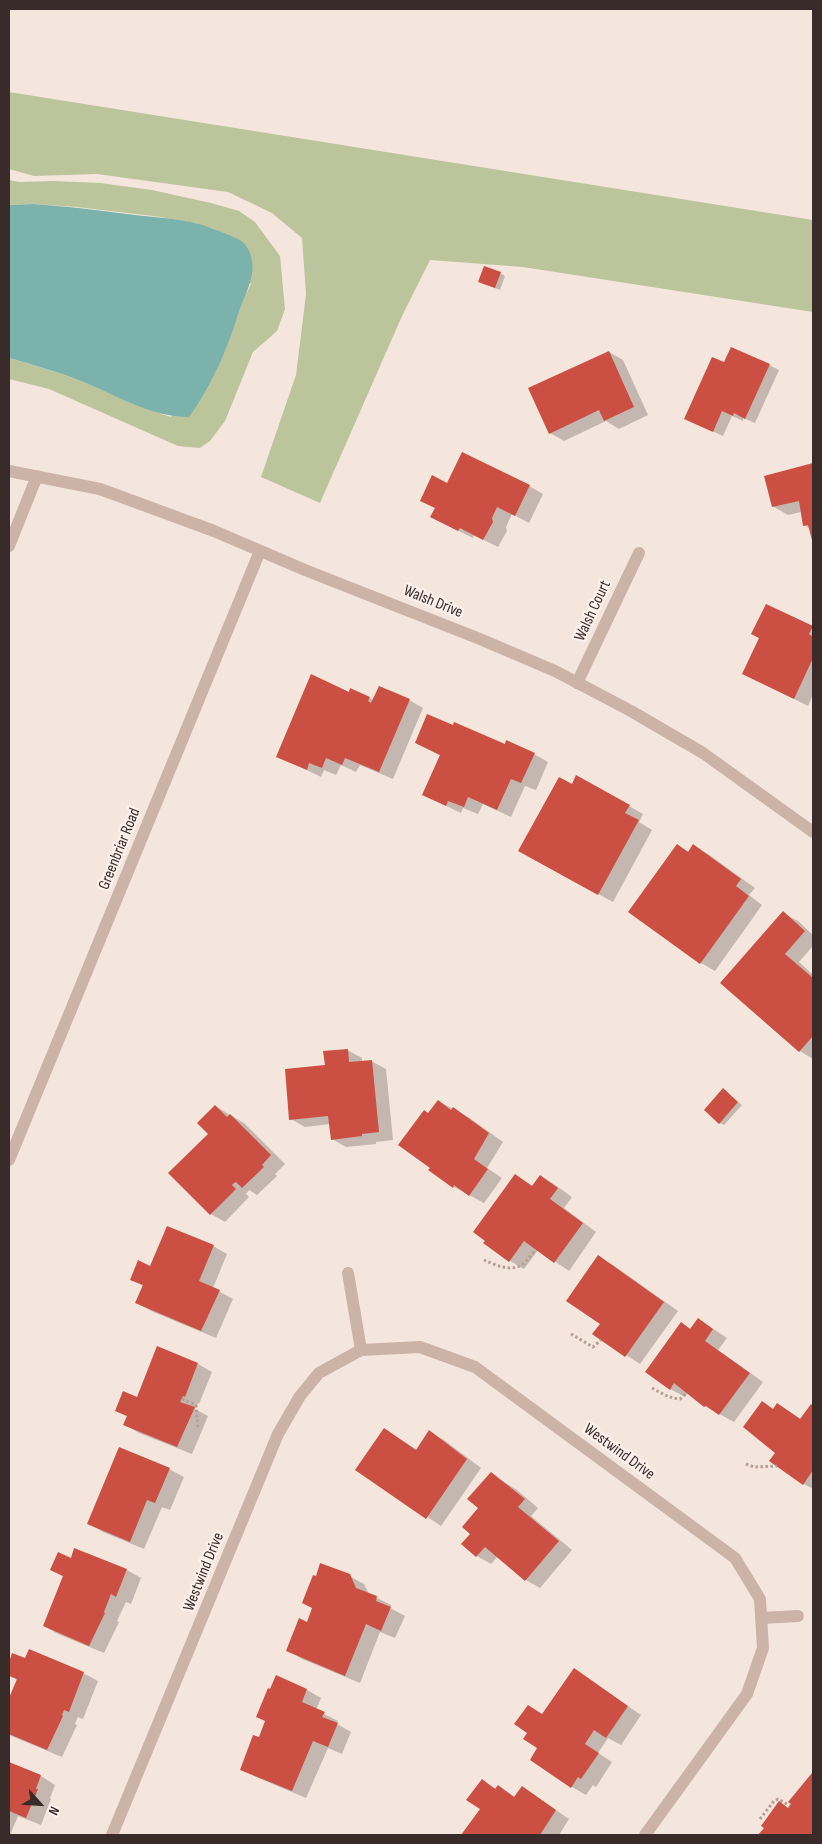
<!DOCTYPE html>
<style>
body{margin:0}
#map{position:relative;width:822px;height:1844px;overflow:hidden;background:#f4e5dd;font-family:"Sofia Sans Condensed",sans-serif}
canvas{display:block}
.frame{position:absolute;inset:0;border:10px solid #392b29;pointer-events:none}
.north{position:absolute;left:15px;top:1779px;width:50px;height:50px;-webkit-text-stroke:4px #fbf0ea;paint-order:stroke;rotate:116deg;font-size:14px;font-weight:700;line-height:20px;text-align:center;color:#392b29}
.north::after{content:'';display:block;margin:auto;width:18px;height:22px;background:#392b29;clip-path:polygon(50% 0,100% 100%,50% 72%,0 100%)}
</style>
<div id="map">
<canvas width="822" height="1844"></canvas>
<div class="frame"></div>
<div class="north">N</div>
</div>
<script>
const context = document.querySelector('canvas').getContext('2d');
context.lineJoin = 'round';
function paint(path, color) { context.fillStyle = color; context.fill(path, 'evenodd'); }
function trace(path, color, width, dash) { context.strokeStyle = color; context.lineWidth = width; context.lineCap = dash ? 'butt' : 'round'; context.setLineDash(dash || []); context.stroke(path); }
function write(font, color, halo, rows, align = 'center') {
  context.font = font + ' "Sofia Sans Condensed",sans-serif'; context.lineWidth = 5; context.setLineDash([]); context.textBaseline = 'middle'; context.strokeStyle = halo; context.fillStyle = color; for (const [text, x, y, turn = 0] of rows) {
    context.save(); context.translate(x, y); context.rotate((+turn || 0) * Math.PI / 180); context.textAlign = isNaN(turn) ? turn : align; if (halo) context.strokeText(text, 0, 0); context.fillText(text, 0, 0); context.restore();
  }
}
paint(new Path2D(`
 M9 92 813 220V312L523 267 430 260 402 316 320 503 261 477 296 375 306 294 302 238 272 213 228 192 97 174 34 176 9 169Z
 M9 180 19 182 53 181 100 183 152 190 211 203 239 211 255 222 280 256 285 309 277 331 253 352 225 421 210 441 200 448 178 446 49 389 9 379V358C35 365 60 373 86 383 114 394 142 408 171 417L242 302 251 284 199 224 161 217 77 207 33 204 9 205Z`), '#bcc49c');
paint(new Path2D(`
 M33 204C62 206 90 209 119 213 146 217 173 217 199 224 207 226 215 230 224 233 233 237 243 239 248 249 260 272 245 293 238 314 227 351 211 386 189 417 152 417 120 397 86 383 61 373 35 365 9 358V205Z`), '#7bb2ac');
paint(new Path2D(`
 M500 273 505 276 500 290 484 284Z
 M609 352 623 360 648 415 619 429 606 421 564 441 550 433Z
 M724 364 769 365 779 370 755 423 743 418V421L732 416 723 436 686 419Z
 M813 465V542L810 529 804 525 801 512 788 515 774 507 766 477Z
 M529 486 543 494 529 523 512 514 506 527 507 531 498 547 474 535 473 538 431 517Z
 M766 606 813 628V695L808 706 743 673 761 638Z
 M351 690 374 700H409L423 708 393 779 360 765 356 772 341 765 336 775 324 770 321 777 278 756 350 694Z
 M416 743 505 745 534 754 548 762 536 790 525 786 511 817 483 804 478 814 463 808 461 813 424 795 441 756Z
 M572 785 629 806 643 814 639 822 652 830 613 902 534 859Z
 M677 845 689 852 693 846 708 854 755 888 749 895 762 905 715 971 701 963 630 912Z
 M783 913 798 921 813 935V946L799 962 813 975V1059L800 1051 722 983Z
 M347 1050 362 1058V1062L371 1061 386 1069 393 1140 376 1142V1144L346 1147 332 1139 330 1124 305 1127 291 1119 326 1066Z
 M723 1090 742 1105 724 1125 720 1123Z
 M438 1101 468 1117 503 1142 487 1168 502 1178 484 1203 454 1187 430 1170 429 1114Z
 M215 1106 244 1123 285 1164 275 1174 277 1176 257 1195 249 1190 246 1194 249 1197 225 1222 211 1214Z
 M515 1176 533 1186 540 1176 555 1185 572 1197 564 1208 596 1232 569 1271 538 1250 524 1269 510 1261Z
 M213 1246 227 1254 213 1288 233 1299 216 1338 151 1311 137 1303 143 1286 132 1280 151 1267Z
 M598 1257 613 1265 678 1311 640 1364 594 1334 602 1323Z
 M698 1319 727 1338 718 1350 763 1382 734 1422 705 1406 688 1392 685 1397 670 1389 681 1323 691 1329Z
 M198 1364 212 1372 199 1404 198 1403 195 1409 208 1416 192 1454 139 1433 125 1425 128 1417 117 1410Z
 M778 1404 801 1419 811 1405 813 1407V1489L804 1484 776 1453 774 1410Z
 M384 1429 417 1450 429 1432 444 1440 481 1468 441 1526 356 1469Z
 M169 1469 184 1477 170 1510 162 1507 144 1549 103 1532 89 1524Z
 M491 1474 517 1490 538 1508 531 1516 572 1550 540 1588 526 1580 498 1556 491 1564 477 1556 463 1544 472 1534Z
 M75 1549 127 1570 141 1578 131 1604 126 1602 117 1621 119 1622 104 1653 58 1634 44 1626 64 1577 51 1570 71 1559Z
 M349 1576 364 1584 369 1594 391 1605 390 1608 405 1616 395 1638 380 1632 360 1683 302 1659 288 1650 308 1624 314 1608Z
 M13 1655 26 1660 83 1673 98 1681 83 1719 78 1717 75 1724 77 1725 62 1757 9 1735V1701L17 1680 9 1675V1665Z
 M575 1670 641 1715 621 1745 608 1738 598 1753 612 1762 596 1787 593 1785 586 1795 572 1787 539 1748 543 1715Z
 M276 1677 307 1690 321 1698 316 1710 338 1721 337 1724 351 1732 342 1754 328 1748 306 1798 256 1777 242 1769 259 1739 266 1722 270 1690Z
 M9 1763 41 1776 55 1785 50 1798 51 1799 41 1825 18 1816 11 1833 13 1835H9Z
 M812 1775 813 1835H760L780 1803 789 1809Z
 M482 1781 496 1789 498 1786 515 1797 522 1787 569 1819 559 1835H462L481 1809Z`), '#0003');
paint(new Path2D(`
 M484 266 501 272 495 288 478 282Z
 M731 347 770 364 745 419 734 413 733 416 722 411 713 432 684 419 712 357 724 362Z
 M609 351 634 407 604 421 599 410 549 434 528 388Z
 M462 452 530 485 515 516 497 507 492 518 493 522 483 540 460 528 458 531 430 517 435 508 420 501 432 475 447 483Z
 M813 463V544L808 525 803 526 799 501 772 507 764 476Z
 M766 604 813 626 809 634 813 637V658L794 699 742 674 759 638 751 634Z
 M311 674 349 692 350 688 370 697 368 701 371 703 379 686 410 699 379 772 345 758 342 765 326 758 322 768 309 763 307 770 276 757Z
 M427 714 453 725 454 722 505 744 506 740 535 753 521 783 511 779 497 810 468 797 464 807 448 801 446 806 422 795 440 755 415 743Z
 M576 775 630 805 625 813 639 820 598 895 518 851 559 777 572 784Z
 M677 844 688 852 693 844 708 855 741 879 736 886 749 896 700 964 628 912Z
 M783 911 805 931 785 954 813 978V1036L799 1052 720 983Z
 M348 1049 349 1062 372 1060 379 1132 362 1134V1136L331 1140 328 1116 289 1120 285 1069 325 1065 323 1051Z
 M723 1088 738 1102 719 1124 704 1110Z
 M438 1100 451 1110 453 1107 489 1133 474 1159 488 1169 469 1196 454 1185 453 1188 428 1170 430 1168 398 1145 424 1110 428 1113Z
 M215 1105 227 1117 230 1114 271 1155 262 1165 264 1167 242 1188 236 1182 234 1183 232 1185 236 1189 210 1215 168 1173 208 1134 197 1123Z
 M515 1174 532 1186 540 1175 558 1188 550 1199 583 1223 554 1263 524 1241 509 1262 483 1243 485 1241 473 1232Z
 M167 1226 214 1245 199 1281 220 1290 201 1331 135 1303 143 1285 130 1280 138 1260 150 1266Z
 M598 1255 664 1302 625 1357 592 1334 600 1324 566 1301Z
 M698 1318 713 1329 705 1341 750 1373 719 1415 706 1406 704 1407 674 1383 670 1390 645 1372 681 1322 690 1329Z
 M157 1346 198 1363 185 1397 183 1396 180 1402 195 1407 177 1447 123 1425 127 1416 115 1411 123 1391 137 1397Z
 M762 1401 773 1409 777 1403 800 1419 811 1404 813 1406V1470L803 1485 769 1461 775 1453 743 1427Z
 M384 1428 416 1450 429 1430 467 1459 426 1519 355 1470Z
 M119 1447 170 1468 155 1503 147 1500 130 1542 87 1524Z
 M491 1472 525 1499 518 1507 559 1541 525 1581 485 1547 476 1557 461 1544 470 1534 462 1527 478 1508 467 1499Z
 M74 1548 127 1569 116 1597 111 1594 104 1612 105 1613 89 1646 43 1626 63 1576 50 1570 58 1552 71 1558Z
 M320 1563 350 1574 356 1588 377 1596 376 1601 391 1607 381 1631 366 1624 345 1676 286 1651 299 1618 307 1622 312 1608 302 1603 313 1575 316 1576Z
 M29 1649 84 1672 69 1712 64 1710 62 1715 63 1716 47 1750 9 1734V1698L17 1679 9 1676V1662L12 1653 25 1658Z
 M574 1668 628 1706 606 1738 594 1730 585 1744 599 1753 581 1779 578 1777 571 1788 530 1760 537 1748 523 1739 527 1733 514 1724 528 1705 542 1714Z
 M276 1675 307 1689 302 1702 325 1712 322 1717 338 1723 328 1747 313 1741 292 1791 240 1770 253 1735 259 1737 265 1721 256 1717 268 1688 270 1689Z
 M9 1762 41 1775 36 1789H38L26 1818 9 1811Z
 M812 1773 813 1774V1835H758L764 1828 761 1826 779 1801 788 1808 791 1804 788 1802Z
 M482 1779 495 1789 498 1785 514 1797 522 1786 556 1810 540 1835H461L480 1809 466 1800Z`), '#cb4f43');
trace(new Path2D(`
 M484 1260C495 1265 514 1274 525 1262 529 1258 532 1254 536 1250
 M571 1334 593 1347 601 1340
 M652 1388C661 1393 669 1398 680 1399L687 1393
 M182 1399 196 1405 198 1429
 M746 1464 754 1467 777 1466
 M760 1819 774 1801 778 1799 790 1806`), '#b89d92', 3, [2.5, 2.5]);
trace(new Path2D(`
 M9 471 100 489 214 531 305 570 480 639 555 671 631 711 703 753 813 832
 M9 546 37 476
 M577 683 639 553
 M9 1160 260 551
 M348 1273 361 1350
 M761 1618 798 1616
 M112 1835 278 1434 300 1396 319 1373 361 1350 420 1347 475 1367 735 1558 760 1599 763 1648 747 1694 645 1835`), '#ccb3a8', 12);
write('16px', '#392b29', '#fbf0ea', [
 ["Walsh Drive",433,602,22],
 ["Walsh Court",593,611,-65],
 ["Greenbriar Road",120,849,-68],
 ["Westwind Drive",619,1452,36],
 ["Westwind Drive",204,1572,-68]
]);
</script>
